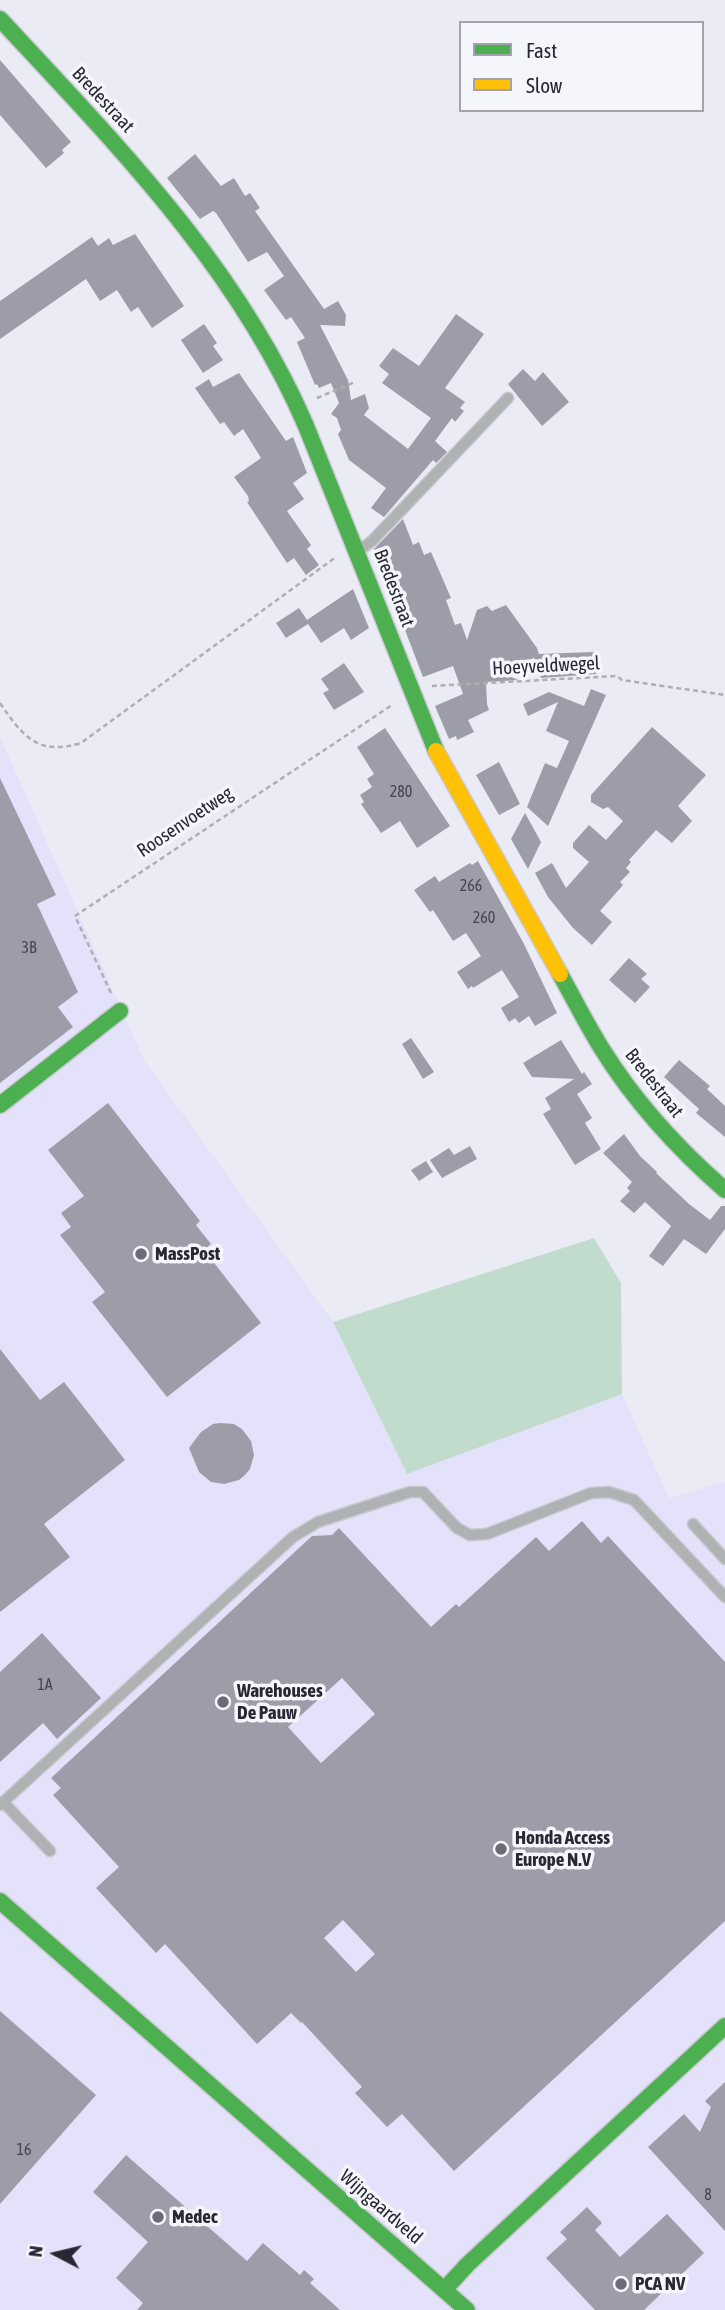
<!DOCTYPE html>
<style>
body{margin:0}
#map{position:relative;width:725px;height:2310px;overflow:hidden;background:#ebebf6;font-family:"Asap Condensed",sans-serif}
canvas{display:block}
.legend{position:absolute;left:459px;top:21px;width:245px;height:91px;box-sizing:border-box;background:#f5f5fc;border:2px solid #a3a3ac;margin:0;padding:9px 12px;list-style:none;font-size:21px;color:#282835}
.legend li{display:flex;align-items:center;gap:14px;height:35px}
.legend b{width:35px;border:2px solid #a3a3ac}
.north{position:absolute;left:21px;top:2219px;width:70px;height:70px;-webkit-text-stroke:5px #f5f5fc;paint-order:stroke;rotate:277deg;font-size:19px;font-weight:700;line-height:28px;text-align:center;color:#282835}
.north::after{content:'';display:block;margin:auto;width:24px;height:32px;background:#282835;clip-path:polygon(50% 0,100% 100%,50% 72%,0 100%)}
</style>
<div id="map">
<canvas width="725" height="2310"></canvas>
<ul class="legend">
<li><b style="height:9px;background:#4caf50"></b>Fast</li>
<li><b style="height:9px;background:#ffc107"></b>Slow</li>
</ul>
<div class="north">N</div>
</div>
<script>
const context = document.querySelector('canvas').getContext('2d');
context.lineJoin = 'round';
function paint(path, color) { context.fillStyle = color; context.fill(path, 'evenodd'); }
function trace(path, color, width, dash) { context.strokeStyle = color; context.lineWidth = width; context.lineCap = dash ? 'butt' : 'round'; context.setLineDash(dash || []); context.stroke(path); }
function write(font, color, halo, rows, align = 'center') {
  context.font = font + ' "Asap Condensed",sans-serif'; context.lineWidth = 7; context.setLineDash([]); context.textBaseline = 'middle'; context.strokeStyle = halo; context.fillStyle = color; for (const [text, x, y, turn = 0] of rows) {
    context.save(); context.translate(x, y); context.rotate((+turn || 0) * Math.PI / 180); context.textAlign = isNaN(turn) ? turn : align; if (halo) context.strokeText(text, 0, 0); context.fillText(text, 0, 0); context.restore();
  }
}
paint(new Path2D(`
 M0 737 144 1060 333 1322 406 1473 622 1394 669 1498 725 1482V2310H0Z`), '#e3e2fa');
paint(new Path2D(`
 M594 1238 621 1283 622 1394 407 1474 333 1322Z`), '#c1dbcd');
paint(new Path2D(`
 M0 60 71 142 62 150 64 153 46 168 0 115Z
 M195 154 221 186 234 178 245 196 250 193 260 208 255 211 324 309 338 301 346 315 345 326 320 325 348 380 351 400 365 394 369 408 364 415 408 449 431 418 382 383 389 374 379 366 393 348 419 366 456 314 484 334 445 388 465 402 460 408 464 411 455 422 452 418 435 441 447 452 436 463 433 460 384 517 371 508 386 488 349 460 338 434 341 430 337 418 331 414 339 403 331 383 319 388 317 384 315 385 297 342 305 338 291 317 286 320 264 290 284 276 267 252 248 262 216 213 213 211 200 219 167 178Z
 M135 234 184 306 152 328 138 307 131 312 117 290 100 301 86 279 0 339V301L92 237 98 246 109 238 113 245Z
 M204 324 217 343 213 346 223 360 203 373 181 340Z
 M523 369 535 381 543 372 569 402 542 426 508 384Z
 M239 373 286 441 293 437 307 473 293 483 304 499 287 511 311 545 307 549 319 565 306 575 294 558 287 563 247 502 249 501 248 496 234 477 261 458 243 429 234 436 224 422 220 424 195 388 209 379 213 387Z
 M403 519 413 545 419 542 424 555 431 552 451 598 446 600 455 625 461 623 467 640 477 610 487 606 492 611 506 605 537 648 539 654 594 652 596 674 541 678 534 658 502 670 504 674 518 680 486 682 487 704 489 710 468 720 474 732 457 740 456 736 449 739 435 706 463 694 453 666 423 677 374 549Z
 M353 589 369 628 351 640 344 628 321 643 308 624 286 638 276 623 299 608 307 620Z
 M344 663 364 692 334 710 323 693 329 690 321 679Z
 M591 689 606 695 548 826 527 807 545 763 557 768 569 741 546 731 558 702 528 716 523 704 549 692 584 706Z
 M652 727 706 775 678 806 692 821 672 843 656 830 629 860 631 862 626 868 630 872 620 882 623 885 600 911 612 922 592 945 573 928 548 897 535 873 552 863 566 888 589 862 573 848V843L589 825 606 840 623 821 608 807 603 809 591 802V795Z
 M385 728 450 826 417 848 400 821 381 833 361 804 364 802 360 795 372 787 367 779 374 774 357 747Z
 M499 762 520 804 499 815 476 775Z
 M0 778 56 895 37 904 78 992 58 1007 73 1027 0 1083Z
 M525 813 541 842 528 869 511 839Z
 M478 861 524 944 557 1013 535 1026 529 1016 519 1023 515 1018 509 1022 501 1008 519 997 502 970 473 988 472 986 468 989 457 972 481 956 466 933 453 941 433 910 430 912 414 890 435 876 439 882 470 863 472 865Z
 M629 958 647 974 641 979 650 987 635 1003 609 980Z
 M411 1038 434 1072 423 1079 402 1044Z
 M561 1040 582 1074 584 1072 592 1084 577 1094 592 1118 585 1123 601 1149 575 1165 543 1114 551 1109 545 1098 574 1079 532 1077 523 1063Z
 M679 1060 710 1086 707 1089 725 1106V1137L696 1113 699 1109 664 1077Z
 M108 1103 200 1221 196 1225 211 1244 204 1250 261 1323 167 1397 92 1302 105 1292 60 1235 71 1227 61 1213 84 1196 48 1150Z
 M624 1134 640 1156 657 1172 656 1173 689 1204 710 1220 721 1206H725V1229L706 1254 684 1239 663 1266 649 1256 671 1226 645 1202 634 1213 620 1201 630 1191 627 1188 632 1182 603 1153Z
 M470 1146 477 1159 442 1178 430 1160 449 1148 454 1155Z
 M426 1161 433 1172 419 1181 411 1170Z
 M0 1349 40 1400 64 1382 125 1460 44 1524 70 1557 0 1612Z
 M220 1423 234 1424 242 1429 251 1441 254 1455 250 1469 245 1475 239 1480 224 1484 211 1482 199 1472 189 1448 201 1432 213 1424Z
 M582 1521 601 1543 608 1536 725 1662V1921L454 2171 402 2114 387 2127 355 2093 362 2087 302 2022 301 2023 291 2013 257 2044 165 1944 156 1953 96 1888 119 1867 53 1795 61 1788 51 1778 312 1536 332 1535 339 1528 431 1627 456 1604 459 1607 536 1537 549 1551ZM342 1678 375 1714 321 1763 288 1727ZM343 1920 375 1954 356 1972 324 1938Z
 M42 1633 101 1698 57 1739 43 1723 0 1762V1672Z
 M0 2011 96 2095 0 2204Z
 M725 2082V2231L648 2147 684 2114 700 2132 711 2107 705 2101Z
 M126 2155 247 2261 263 2243 300 2275 304 2270 314 2279 310 2283 340 2310H137L143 2303 116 2278 148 2242 93 2192Z
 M587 2207 602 2223 595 2230 620 2257 667 2214 704 2253 644 2310H595L546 2258 567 2239 560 2232Z`), '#9d9daa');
const lane = new Path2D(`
 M360 550 372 541 508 398
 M693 1524 725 1559
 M3 1802 50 1851
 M0 1805 293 1537 318 1522 410 1492H423L457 1528 470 1535 487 1534 591 1493 609 1492 634 1500 725 1597`);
const fast = new Path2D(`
 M0 19C116 144 238 267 306 426L436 751
 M560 974C574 999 587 1025 602 1049 635 1102 678 1149 725 1190
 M0 1105 120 1011
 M0 1901 467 2310
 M444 2290 468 2264 725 2026`);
const slow = new Path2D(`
 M436 751 560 974`);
trace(lane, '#c9c9d2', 13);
trace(fast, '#c9c9d2', 19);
trace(slow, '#c9c9d2', 19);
trace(new Path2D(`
 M317 398 355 382
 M432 686 617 676 622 680 725 695
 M0 703C23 737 38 756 81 743L336 557
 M111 993 75 916 392 705`), '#adafb2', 2.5, [5, 3.5]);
trace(lane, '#afb2b3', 10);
trace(fast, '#4caf50', 16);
trace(slow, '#ffc107', 16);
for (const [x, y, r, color] of [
 [141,1254,7,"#6c6c79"],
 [223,1702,7,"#6c6c79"],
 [501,1849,7,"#6c6c79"],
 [158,2217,7,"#6c6c79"],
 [621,2284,7,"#6c6c79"]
]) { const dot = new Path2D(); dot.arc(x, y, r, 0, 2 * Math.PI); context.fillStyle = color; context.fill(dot); trace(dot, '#f5f5fc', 2.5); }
write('16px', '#454552', null, [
 ["280",401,792],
 ["266",471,886],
 ["260",484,918],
 ["3B",29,948],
 ["1A",45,1685],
 ["16",24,2150],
 ["8",708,2195]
]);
write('19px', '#282835', '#f5f5fc', [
 ["Bredestraat",103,100,47],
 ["Bredestraat",394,588,69],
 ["Hoeyveldwegel",546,666,-3],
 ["Roosenvoetweg",185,822,-34],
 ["Bredestraat",654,1083,52],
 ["Wijngaardveld",381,2207,41]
]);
write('bold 19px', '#282835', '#f5f5fc', [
 ["MassPost",155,1254],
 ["Warehouses",237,1691],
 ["De Pauw",237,1713],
 ["Honda Access",515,1838],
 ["Europe N.V",515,1860],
 ["Medec",172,2217],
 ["PCA NV",635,2284]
], 'left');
</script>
